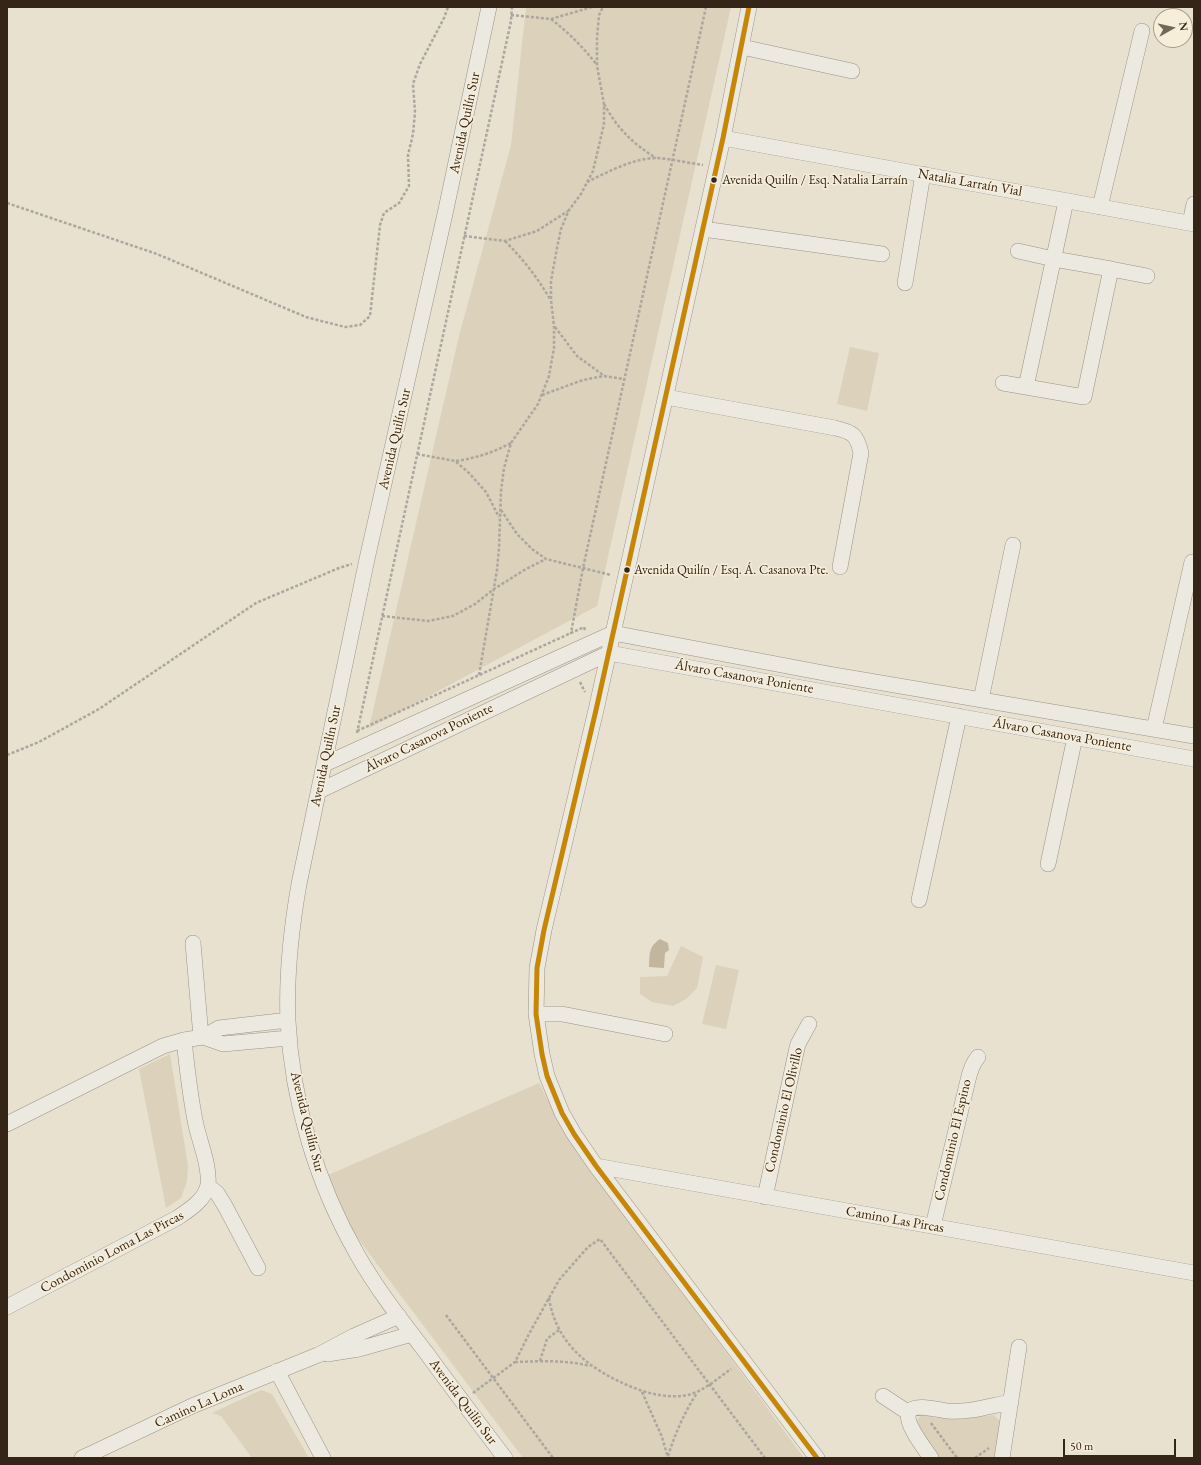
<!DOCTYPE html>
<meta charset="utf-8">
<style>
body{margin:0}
#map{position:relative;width:1201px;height:1465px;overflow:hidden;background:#e8e1d0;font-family:"EB Garamond",serif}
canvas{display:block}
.frame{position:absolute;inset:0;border:8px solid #352418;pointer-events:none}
.north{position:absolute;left:1153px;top:8px;width:40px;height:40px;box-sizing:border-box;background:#f7eed9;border:1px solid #a99d8c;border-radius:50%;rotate:82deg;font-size:11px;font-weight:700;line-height:16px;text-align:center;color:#352418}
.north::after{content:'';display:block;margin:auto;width:14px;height:18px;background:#746658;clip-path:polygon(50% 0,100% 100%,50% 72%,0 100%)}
.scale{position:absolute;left:1063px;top:1439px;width:113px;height:18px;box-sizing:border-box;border:2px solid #352418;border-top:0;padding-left:5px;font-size:12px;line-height:14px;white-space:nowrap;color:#352418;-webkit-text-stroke:3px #f7eed9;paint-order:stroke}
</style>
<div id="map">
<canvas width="1201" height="1465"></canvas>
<div class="frame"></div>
<div class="north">N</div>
<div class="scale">50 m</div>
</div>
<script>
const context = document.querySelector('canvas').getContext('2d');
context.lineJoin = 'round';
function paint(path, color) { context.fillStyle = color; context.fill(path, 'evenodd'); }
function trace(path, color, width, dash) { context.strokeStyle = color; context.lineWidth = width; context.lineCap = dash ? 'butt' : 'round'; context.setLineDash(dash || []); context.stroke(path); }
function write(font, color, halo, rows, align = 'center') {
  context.font = font + ' "EB Garamond",serif'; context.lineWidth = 3; context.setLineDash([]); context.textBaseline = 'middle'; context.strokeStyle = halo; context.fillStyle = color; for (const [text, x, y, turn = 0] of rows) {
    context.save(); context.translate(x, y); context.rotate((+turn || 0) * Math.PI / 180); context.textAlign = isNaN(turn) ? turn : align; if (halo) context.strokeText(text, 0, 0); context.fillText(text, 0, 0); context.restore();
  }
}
paint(new Path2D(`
 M526 7H731L597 606 369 728 459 336 511 145Z
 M850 347 879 353 867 411 837 404Z
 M681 946 703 957 697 988 686 999 673 1006 652 1002 640 994V977L667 976Z
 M716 965 739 970 726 1029 702 1024Z
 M170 1054 188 1166 187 1181 181 1198 166 1208 139 1069Z
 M539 1083 552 1108 585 1160 804 1458H523L344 1220 319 1179Z
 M261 1390 272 1394 309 1458H252L221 1416 212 1413Z
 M922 1414 961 1419 994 1415 1000 1421 995 1458H940C932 1447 917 1434 917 1420Z`), '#dcd1ba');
paint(new Path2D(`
 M660 939 668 943 669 950 665 953 664 968 649 967C650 954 648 947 660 939Z`), '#c2b69f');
const minor = new Path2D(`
 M489 7 445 214 367 559 299 884C291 930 286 975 288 1021 292 1102 317 1184 357 1254 376 1288 401 1320 425 1351 451 1387 478 1422 505 1458
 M749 7 723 138 596 710 544 930 537 968 536 1014 542 1054 547 1076 562 1113 574 1134 596 1166 817 1458
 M742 47 852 71
 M723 138 1194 224
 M1100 207 1142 31
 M1190 223 1194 204
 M703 229 882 254
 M1111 269 1147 276
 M905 283 923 174
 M1003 383 1084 397 1111 269 1054 259 1018 251
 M1026 387 1066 201
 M666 397 835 428C853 432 857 435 861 453L840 567
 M981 700 1013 545
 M1154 729 1192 562
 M325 764 613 633 829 674 1194 736
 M319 791 609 653 1194 759
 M1048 864 1075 737
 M919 900 959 716
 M193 943 201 1037
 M536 1014H562L665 1034
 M203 1037 223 1044 289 1038
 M7 1124 163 1046 184 1040 203 1037 219 1028 288 1020
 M596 1166 1194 1273
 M208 1186 217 1193 225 1206 258 1268
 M765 1197 795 1057 798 1044 809 1024
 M933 1226 968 1080C970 1071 972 1064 978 1057
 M7 1307 177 1218C189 1210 205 1200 208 1185 210 1167 200 1143 196 1125 190 1097 187 1068 184 1040
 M327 1354 359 1349 412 1334
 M277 1371 323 1458
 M883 1396 909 1413
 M82 1458 192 1406 318 1355 354 1336 399 1316
 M931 1458C925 1449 904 1423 909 1412 914 1403 939 1410 947 1411 969 1413 989 1406 1011 1402
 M1002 1458 1019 1347`);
trace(minor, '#999388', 16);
trace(new Path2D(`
 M511 15 551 19 592 7
 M551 19C569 33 583 47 597 65
 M604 104C618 129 632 143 656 158
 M587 182C608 172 633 158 657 158 672 159 688 163 703 165
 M7 203 157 254 306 317 345 327 360 325 370 316 380 225 384 213 399 203 409 186 408 155 413 134 415 112 413 84 420 64 444 18 448 7
 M464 236 505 241 537 231 568 211
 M505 241C523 259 537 277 550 299
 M555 327 577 356 603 375
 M542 395 583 380 604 376 624 379
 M417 454 455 461 469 473 486 492 499 517
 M456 461C476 458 492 453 511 443
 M501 510 517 534 532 549 546 559 611 575
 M382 616 428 621 453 616 475 604 494 589 526 569 546 559
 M585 630 584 627 571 633 583 568 706 7
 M479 675 497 570 499 548 501 491 504 468 511 443 538 404 549 376 554 348V326L551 300V281L557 248 561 229 569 210 581 194 593 171 604 124V104L597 66V38L599 15 603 7
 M580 682 585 692
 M357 731 571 633
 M357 733 511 21 512 7
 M7 755 39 742 99 709 256 603 339 568 352 564
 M549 1298C556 1343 588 1368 627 1385 645 1393 667 1399 687 1395 703 1392 718 1378 731 1369
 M446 1315 553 1458
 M540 1361 547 1339 559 1330
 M515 1362C541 1361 566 1360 590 1366
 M642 1392 662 1437 668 1458
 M473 1393 515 1362 529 1334 559 1280 588 1247 600 1239 765 1458
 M931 1423 957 1458
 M668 1456C675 1434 684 1413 697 1393
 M975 1458 989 1448`), '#aba69e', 2.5, [3, 2]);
trace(minor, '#ece9e0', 15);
trace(new Path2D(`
 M749 7 723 138 596 710 544 930 537 968 536 1014 542 1054 547 1076 562 1113 574 1134 596 1166 817 1458`), '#c68606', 5);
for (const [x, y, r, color] of [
 [714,180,3.5,"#352418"],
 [627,570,3.5,"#352418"]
]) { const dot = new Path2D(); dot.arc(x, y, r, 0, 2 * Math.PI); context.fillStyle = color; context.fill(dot); trace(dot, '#f7eed9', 1.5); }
write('13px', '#352418', '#f7eed9', [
 ["Avenida Quilín / Esq. Natalia Larraín",722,180],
 ["Avenida Quilín / Esq. Á. Casanova Pte.",634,570]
], 'left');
write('14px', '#352418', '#f7eed9', [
 ["Avenida Quilín Sur",465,123,-78],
 ["Natalia Larraín Vial",970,183,10],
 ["Avenida Quilín Sur",395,439,-77],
 ["Álvaro Casanova Poniente",744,677,10],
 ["Álvaro Casanova Poniente",1062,735,10],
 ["Álvaro Casanova Poniente",429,738,-26],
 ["Avenida Quilín Sur",326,756,-78],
 ["Condominio El Olivillo",784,1110,-77],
 ["Avenida Quilín Sur",307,1122,76],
 ["Condominio El Espino",953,1140,-77],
 ["Camino Las Pircas",895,1220,10],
 ["Condominio Loma Las Pircas",112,1252,-28],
 ["Avenida Quilín Sur",463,1402,53],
 ["Camino La Loma",199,1405,-24]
]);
</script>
